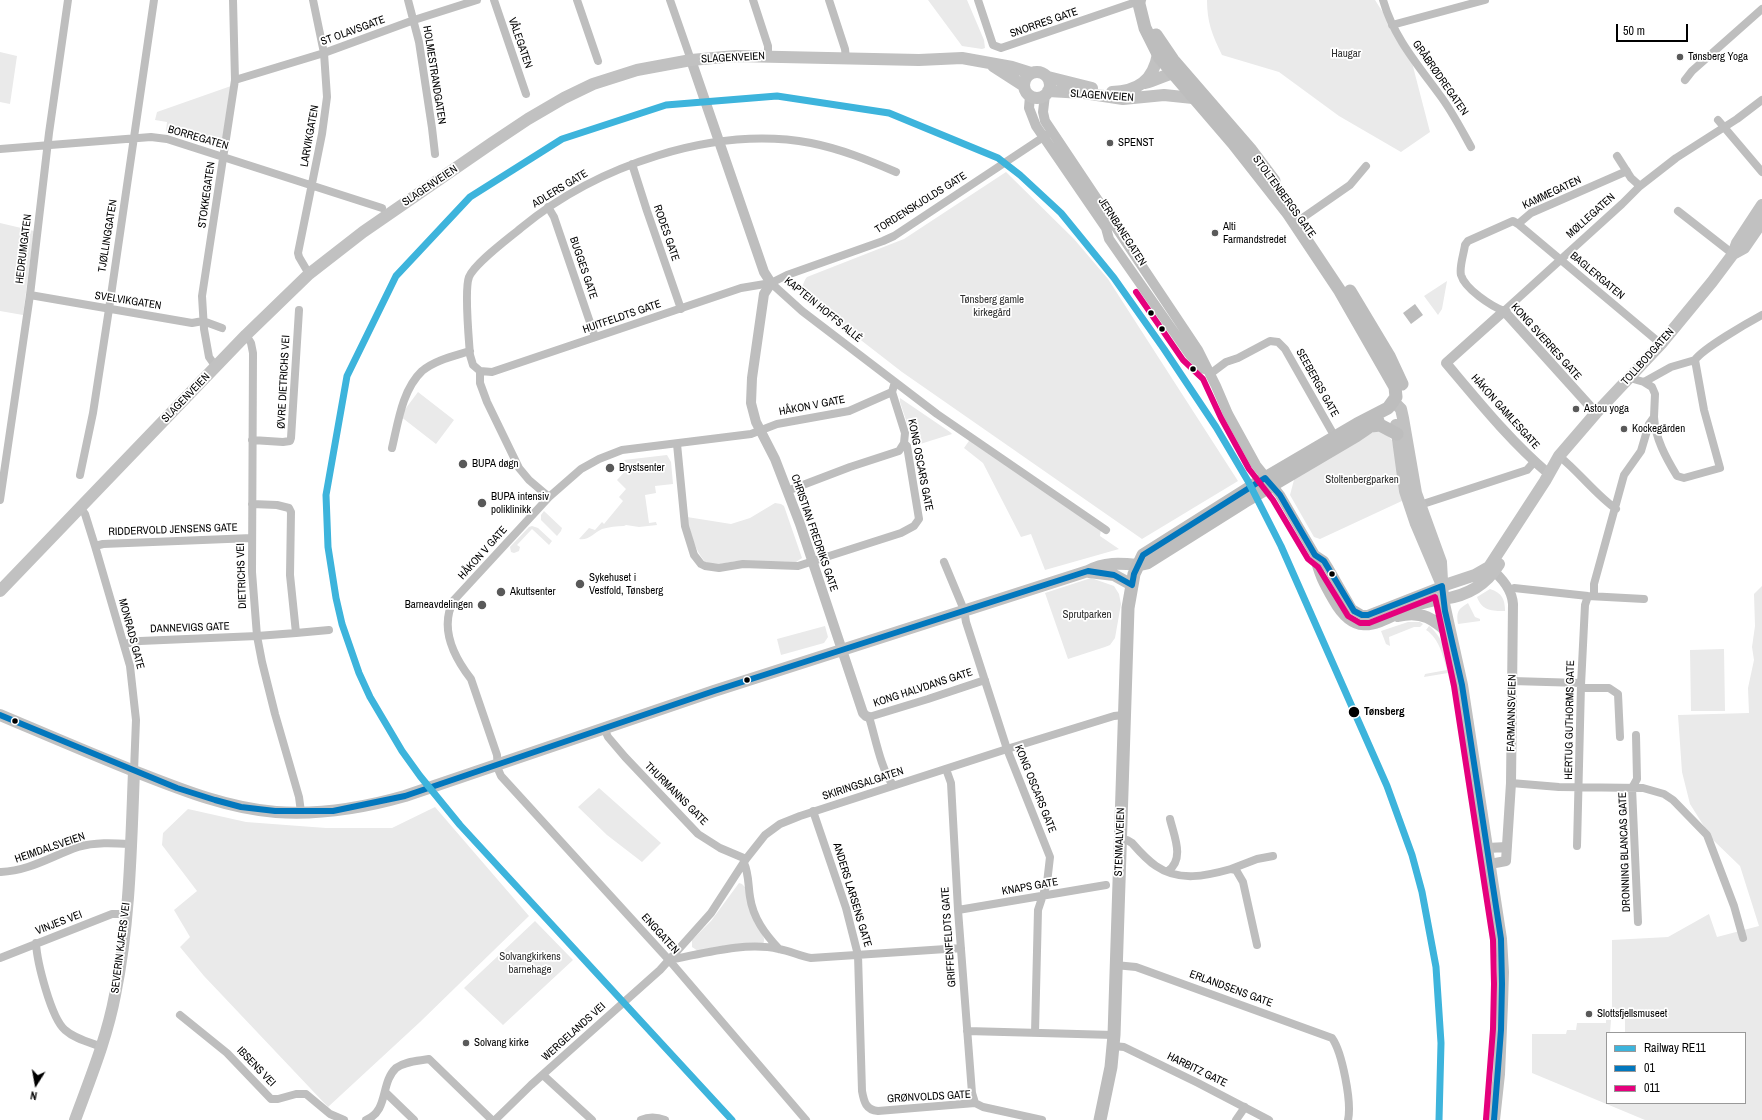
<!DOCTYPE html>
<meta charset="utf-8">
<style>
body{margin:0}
#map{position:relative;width:1762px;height:1120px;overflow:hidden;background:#fff;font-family:"Archivo Narrow",sans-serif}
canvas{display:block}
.legend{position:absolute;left:1606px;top:1032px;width:140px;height:72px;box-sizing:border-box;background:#fff;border:1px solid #999;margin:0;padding:5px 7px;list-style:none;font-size:12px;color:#000}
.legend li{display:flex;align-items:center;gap:8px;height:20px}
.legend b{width:20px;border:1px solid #999}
.north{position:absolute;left:16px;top:1064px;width:40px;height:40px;-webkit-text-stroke:3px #fff;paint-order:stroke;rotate:191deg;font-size:11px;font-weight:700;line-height:16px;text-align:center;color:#000}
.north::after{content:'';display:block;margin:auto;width:14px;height:18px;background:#000;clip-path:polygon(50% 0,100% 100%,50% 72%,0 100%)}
.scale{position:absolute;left:1616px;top:24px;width:72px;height:18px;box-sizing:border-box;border:2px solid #000;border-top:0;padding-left:5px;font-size:12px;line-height:14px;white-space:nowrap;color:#000;-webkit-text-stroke:3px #fff;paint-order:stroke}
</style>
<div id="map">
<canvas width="1762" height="1120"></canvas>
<ul class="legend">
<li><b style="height:5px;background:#3db4dc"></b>Railway RE11</li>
<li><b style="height:5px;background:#0277bd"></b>01</li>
<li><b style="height:5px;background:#e5007d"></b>011</li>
</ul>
<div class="north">N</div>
<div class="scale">50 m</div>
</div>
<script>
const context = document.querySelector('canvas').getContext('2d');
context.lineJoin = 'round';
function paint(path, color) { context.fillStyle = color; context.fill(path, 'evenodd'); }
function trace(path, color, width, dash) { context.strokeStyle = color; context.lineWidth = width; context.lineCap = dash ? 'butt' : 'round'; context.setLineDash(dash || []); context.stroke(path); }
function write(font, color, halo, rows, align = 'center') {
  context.font = font + ' "Archivo Narrow",sans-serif'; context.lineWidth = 3.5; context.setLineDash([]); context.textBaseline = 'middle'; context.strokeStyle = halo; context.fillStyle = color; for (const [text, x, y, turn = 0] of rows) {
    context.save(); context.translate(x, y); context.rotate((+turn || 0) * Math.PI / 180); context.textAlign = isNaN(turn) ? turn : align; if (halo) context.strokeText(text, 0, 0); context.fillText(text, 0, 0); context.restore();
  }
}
paint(new Path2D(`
 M928 0H967L984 40 985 48 982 49 962 46Z
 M1207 0H1375L1410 55 1430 132 1401 152 1339 116 1279 72 1222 55C1212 35 1207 22 1207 0Z
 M0 52 17 56 10 104 0 102Z
 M231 86 222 142 212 146 166 131 167 122 155 120 157 112Z
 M1006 172 1074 239 1108 279 1238 481 1142 539 902 372 804 296C802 290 802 283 807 277L904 239Z
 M0 223 34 231 23 315 0 311Z
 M1447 281 1442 309 1438 315 1424 296Z
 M418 392 454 420 436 444 400 416Z
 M900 398 950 432 952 434 917 445 913 441 900 402Z
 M1377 430 1386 434 1392 440 1404 500 1320 539 1314 537 1290 495 1295 476Z
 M971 438 1101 529 1100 536 1119 549 1045 570 1031 534 1021 537 983 463 964 448Z
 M667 455 671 462 673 484 655 486 656 493 645 495 649 523 656 522 657 525 639 527 626 525 624 526C617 526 609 527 602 529 594 533 588 541 579 539L589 528 595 530 602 522 604 524 623 501 619 497 626 489 617 480 630 466 624 460Z
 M775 503 781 504 784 506 802 558 796 562 736 561 721 564 706 563C694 549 691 535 687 517L731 524 750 518Z
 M544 511 562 528 561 531 557 536 541 520V515Z
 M532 526 538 528 552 541 549 545 532 529 517 545 520 547 519 551 514 553 511 552 510 547 529 527Z
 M1091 578 1114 586 1119 594 1121 604 1115 638 1110 645 1105 647 1068 659 1045 593Z
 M1762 586V1120H1645L1532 1073V1034H1566L1567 1030H1576L1577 1023H1606V1020H1611L1610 1033H1607V1103H1745V1033H1625V1012L1612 1011V940L1668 937 1709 914 1717 937 1759 926 1740 866 1712 839 1690 804 1682 772 1678 715 1749 713 1748 688 1754 660 1752 647 1755 626 1754 594Z
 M1490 589C1502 593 1505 599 1505 611 1492 611 1482 611 1477 597Z
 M1468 603 1475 617 1480 619V621L1458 624C1456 612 1458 609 1468 603Z
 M1408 622H1420L1423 624 1420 627H1414L1389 637 1390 646 1386 644 1381 631Z
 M825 626 828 637 824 643 781 655 777 639Z
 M1429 626C1442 636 1450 657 1448 673L1424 677 1425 674 1447 670C1443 656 1439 638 1426 630Z
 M1724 649 1725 711H1691L1690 650Z
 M599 788 661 843 642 862 607 835 578 807Z
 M435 807 529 916 420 1022 328 1107 204 976 180 947 190 937 174 910 197 891 162 845 163 833 188 809 246 822 326 828H392Z
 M739 883 742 884 745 887C748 900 749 913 756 924 759 931 767 937 763 944L698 951 692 947V940L711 921Z
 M535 921 573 960 503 1025 464 988Z`), '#eaeaea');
paint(new Path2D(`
 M1415 304 1423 315 1411 324 1403 313Z`), '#bcbcbc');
trace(new Path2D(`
 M408 0 419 42 432 128 435 154
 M494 0 526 94
 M577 0 598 61
 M670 0 691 60
 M753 0 768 46V56
 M829 0 845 49 846 58
 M978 0 993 45 1001 48 1142 0
 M1383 0C1393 36 1417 64 1439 94 1452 111 1461 129 1471 147
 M1392 25 1485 0
 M235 80 324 53 414 20 477 0
 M1685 80 1692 71 1762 9
 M1718 120 1762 172
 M0 149 151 137 167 139 382 208
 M1617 156 1631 178 1640 186
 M632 164 647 211 681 309
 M1627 171 1531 213 1518 224 1513 221 1468 241 1465 245C1464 253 1459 267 1461 275 1465 289 1491 306 1504 311L1622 204 1640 186 1676 158 1737 119 1762 100
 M548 207 554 217 595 337
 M1678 211 1733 254
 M1301 219 1350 185 1366 166
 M1518 224 1661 344
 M309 274 299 257 298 253 322 134 327 97 324 53 313 0
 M771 283 802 311 937 414 1106 530
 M30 295 192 323 203 321 222 328
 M246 335 251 343 253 353 252 572 257 636 262 662 275 714 299 797 301 812
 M216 367 209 357 204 329 202 296 235 80 233 0
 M480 371 492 372 741 288 771 283 787 275 883 241 894 236 1048 134
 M1210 374 1226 362 1238 358 1270 341 1278 342 1285 349 1335 437
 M1630 378 1644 382 1671 367 1695 360C1702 349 1749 322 1762 315
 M1654 417C1655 438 1666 458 1677 476L1684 478 1720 468 1704 410 1695 360
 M252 440 283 442 290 441 291 438 299 310
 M677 444 685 526 694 555 701 564 705 566 719 568 743 564 798 566 901 533 914 526 919 519 907 446 904 443 905 433 892 392
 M392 448C398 423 402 390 422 371 435 360 454 356 470 351
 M1559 456C1579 472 1595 494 1616 509
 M80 475 93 413 109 309 154 0
 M787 491 850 467 899 451 904 443
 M549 497 529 480 519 468 487 402 480 383V371L473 365 470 355C469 340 464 290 469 277 475 263 508 239 521 228 596 166 714 125 811 143 841 149 868 160 896 172
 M0 500 30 295 49 133 68 0
 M1426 503 1527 470 1534 462
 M80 507 85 514 95 546 130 666 136 720 134 771
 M95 546 103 544 252 538
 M944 562 964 610 966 622 1007 749 1050 857 1047 883 1038 910 1035 1033
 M1510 590 1514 588 1588 596 1644 599
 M1594 596V584L1624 475 1641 451 1649 424 1654 417 1655 394 1652 387 1644 382
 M296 633 329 630
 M124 644 140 641 257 636 296 633 290 575 291 512 289 508 277 505 252 504
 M1512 681 1581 683
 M1581 688H1609L1618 694 1620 737
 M604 728 608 737 625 757 698 834 720 848 746 859
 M1636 735 1637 779 1632 788 1638 922
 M946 769 951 783 958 910 972 1093 975 1103
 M1511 783 1559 787 1643 788 1664 794 1673 800 1707 835 1734 906 1743 938
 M893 785C881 770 875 736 869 717L928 699 985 680
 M813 811 846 908 858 955 862 1091C864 1102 866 1110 878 1111L975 1103 983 1107 1042 1120
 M1120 840H1127L1132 843C1139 851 1147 860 1156 866 1179 882 1206 876 1231 869L1236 870 1243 882 1257 945
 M1577 846 1581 685 1585 605 1588 596
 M744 863C749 874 748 885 750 897 753 918 765 934 779 949
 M1231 869 1257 859 1273 856
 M1168 871C1185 859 1174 836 1170 819
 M1 872C29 871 52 856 78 847 95 842 113 843 130 844
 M958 910 1106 885
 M36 943C37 962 51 1018 65 1030 75 1039 89 1042 102 1047
 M0 958 112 914H127
 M669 960C702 954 745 941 779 949 790 951 800 956 811 958L961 948
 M1115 965 1136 967 1332 1038C1342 1052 1352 1102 1348 1120
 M180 1015 227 1053 271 1099H278L296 1094H306L330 1114 344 1120
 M967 1031 1114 1035
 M1113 1046 1124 1047 1198 1083 1269 1120
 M543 1075 592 1120
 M385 1092 414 1120
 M366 1120C389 1111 380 1083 396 1068 405 1061 418 1061 429 1059L492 1120
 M495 1120 531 1085 660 970 711 913 746 859 765 835 780 824 800 816 1007 749 1114 716 1124 715
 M641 1120C650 1116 657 1117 665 1120
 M806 1120 669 960 501 776 498 769 497 755 471 679C454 657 439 627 454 600L549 497 581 469 599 459 622 450 751 434 777 424 849 411 892 392 895 382
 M1236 1120 1245 1107`), '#bebebe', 8);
trace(new Path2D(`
 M691 60 764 272 771 283 764 294 752 378 751 403 756 422 775 459 800 524 863 713 866 716 869 717
 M1045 95 1043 112 1045 121 1198 350 1216 386 1228 414 1256 465 1280 495 1315 555 1324 561 1329 569 1352 609 1362 615H1368L1442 586
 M1030 96 1029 108 1036 126 1106 228 1109 239 1190 355 1204 369
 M1549 474C1511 442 1478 401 1446 363L1504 311 1596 413
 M1315 555C1317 572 1325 586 1333 600 1358 645 1383 619 1416 606 1425 603 1434 601 1443 599
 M1489 567C1500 576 1512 589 1513 604L1511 783 1506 861 1490 864
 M1487 848 1507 847`), '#bebebe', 10);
trace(new Path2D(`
 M993 66 1024 86
 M1024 85a13 13 0 1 1 26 0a13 13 0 1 1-26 0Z
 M1048 77 1092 88
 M1145 83C1157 80 1169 73 1181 71
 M1048 91 1084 93 1123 99 1164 95 1193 98
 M1112 92C1138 91 1153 81 1158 54
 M1733 254 1744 248 1762 222
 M1394 402 1401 409 1403 418 1416 493 1441 562 1443 599 1462 685 1501 939 1503 972 1502 1004 1499 1074 1494 1120
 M1396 425 1405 491 1416 524 1441 583
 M1089 572 1114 575 1132 585
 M1442 586 1475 575 1489 567 1545 481 1559 456 1596 413 1661 344 1712 282 1733 254 1737 243 1762 205
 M0 591 246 335 309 274 363 232 492 143 528 119 564 98 593 84 637 70 691 60 736 56 919 60 962 58 1012 67 1031 73
 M1443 599C1467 596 1486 585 1499 564
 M1398 616C1422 610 1434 619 1451 635
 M0 715C45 734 89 753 134 771 180 789 226 808 276 812 319 815 363 808 405 796L714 691 1088 571C1104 562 1120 563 1138 565
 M75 1120C90 1079 107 1038 115 995 130 922 131 845 134 771`), '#c1c1c1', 12);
trace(new Path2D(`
 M1156 35 1173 60 1250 149 1274 181
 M1350 291 1389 356 1402 384
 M1371 426 1380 425 1397 434
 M1138 565 1147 563 1244 502 1356 436 1378 421
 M1100 1120 1111 1067 1114 1035 1128 608 1134 574 1143 555 1265 478 1357 424 1388 408 1396 397 1395 387 1340 291 1288 213 1233 143 1160 58 1145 28 1138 0`), '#bdbdbd', 13);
trace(new Path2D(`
 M0 715 177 788 215 800 241 807 275 811H333L405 796 714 691 1088 571 1114 575 1132 585 1134 574 1143 555 1265 478 1280 495 1315 555 1324 561 1354 611 1362 615H1368L1442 586 1445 611 1462 685 1501 939 1502 984 1501 1030 1494 1120`), '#0277bd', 6);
trace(new Path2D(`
 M1136 292 1183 360 1203 379 1221 418 1249 469 1273 500 1308 559 1318 567 1348 616 1360 623H1369L1435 597 1454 686 1493 940 1494 984 1493 1029 1486 1119`), '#e5007d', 6);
trace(new Path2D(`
 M732 1120 460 825 420 776 402 751 370 697 359 673 342 624 336 598 328 547 326 495 347 376 396 276 470 197 562 139 666 105 777 96 889 113 998 158 1020 175 1061 213 1114 278 1164 349 1216 427 1248 481 1281 546 1387 786 1412 855 1422 892 1436 967 1441 1043 1439 1120`), '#3db4dc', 7);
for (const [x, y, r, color] of [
 [1680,57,4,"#595959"],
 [1110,143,4,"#595959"],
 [1215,233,4,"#595959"],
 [1151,313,3.5,"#000"],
 [1162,329,3.5,"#000"],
 [1193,369,3.5,"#000"],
 [1576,409,4,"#595959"],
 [1624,429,4,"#595959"],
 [463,464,5,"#595959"],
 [610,468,5,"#595959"],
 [482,503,5,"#595959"],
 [1332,574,3.5,"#000"],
 [580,584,5,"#595959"],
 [501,592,5,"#595959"],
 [482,605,5,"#595959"],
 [747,680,3.5,"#000"],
 [1354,712,6,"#000"],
 [15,721,3.5,"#000"],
 [1589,1014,4,"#595959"],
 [466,1043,4,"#595959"]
]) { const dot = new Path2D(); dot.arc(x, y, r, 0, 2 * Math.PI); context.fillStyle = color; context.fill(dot); trace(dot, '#fff', 1.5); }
write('11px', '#000', '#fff', [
 ["SNORRES GATE",1044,23,-19],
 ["ST OLAVSGATE",353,31,-20],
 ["VÅLEGATEN",520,43,71],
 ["SLAGENVEIEN",733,58,-3],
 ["HOLMESTRANDGATEN",434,75,81],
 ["GRÅBRØDREGATEN",1440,78,55],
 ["SLAGENVEIEN",1102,96,4],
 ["LARVIKGATEN",310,136,-80],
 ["BORREGATEN",198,138,16],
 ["SLAGENVEIEN",430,186,-34],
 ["ADLERS GATE",560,189,-31],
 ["KAMMEGATEN",1552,193,-25],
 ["STOKKEGATEN",207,195,-82],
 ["STOLTENBERGS GATE",1284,197,54],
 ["TORDENSKJOLDS GATE",921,203,-32],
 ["MØLLEGATEN",1591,216,-42],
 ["JERNBANEGATEN",1122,232,57],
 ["RODES GATE",666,233,71],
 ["TJØLLINGGATEN",108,236,-81],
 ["HEDRUMGATEN",24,249,-83],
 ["BUGGES GATE",583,268,71],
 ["BAGLERGATEN",1597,276,40],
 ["SVELVIKGATEN",128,301,9],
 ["KAPTEIN HOFFS ALLÉ",823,310,39],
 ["HUITFELDTS GATE",622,317,-19],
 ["KONG SVERRES GATE",1546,342,48],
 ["TOLLBODGATEN",1648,357,-48],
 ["ØVRE DIETRICHS VEI",284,382,-87],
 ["SEEBERGS GATE",1317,383,61],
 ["SLAGENVEIEN",186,398,-46],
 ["HÅKON V GATE",812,406,-11],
 ["HÅKON GAMLESGATE",1505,412,48],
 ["KONG OSCARS GATE",920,465,79],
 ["RIDDERVOLD JENSENS GATE",173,530,-2],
 ["CHRISTIAN FREDRIKS GATE",814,533,71],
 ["HÅKON V GATE",483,553,-48],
 ["DIETRICHS VEI",242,576,-92],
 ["DANNEVIGS GATE",190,628,-2],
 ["MONRADS GATE",131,634,75],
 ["KONG HALVDANS GATE",923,688,-18],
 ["FARMANNSVEIEN",1512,713,-89],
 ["HERTUG GUTHORMS GATE",1570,720,-89],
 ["SKIRINGSALGATEN",863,784,-18],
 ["KONG OSCARS GATE",1035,789,68],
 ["THURMANNS GATE",676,794,45],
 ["STENMALVEIEN",1120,842,-88],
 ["HEIMDALSVEIEN",50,848,-19],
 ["DRONNING BLANCAS GATE",1625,852,-92],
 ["KNAPS GATE",1030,887,-10],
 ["ANDERS LARSENS GATE",852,895,73],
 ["VINJES VEI",59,923,-21],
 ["ENGGATEN",660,934,48],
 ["GRIFFENFELDTS GATE",949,937,-94],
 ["SEVERIN KJÆRS VEI",121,948,-83],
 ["ERLANDSENS GATE",1231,989,20],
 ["WERGELANDS VEI",574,1032,-42],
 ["IBSENS VEI",256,1067,46],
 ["HARBITZ GATE",1197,1070,26],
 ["GRØNVOLDS GATE",929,1097,-3]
]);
write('11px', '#2f2f2f', '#fff', [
 ["Haugar",1346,54],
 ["Tønsberg gamle",992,300],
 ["kirkegård",992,313],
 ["Stoltenbergparken",1362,480],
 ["Sprutparken",1087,615],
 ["Solvangkirkens",530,957],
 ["barnehage",530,970]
]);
write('11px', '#000', '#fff', [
 ["Tønsberg Yoga",1688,57],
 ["SPENST",1118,143],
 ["Alti",1223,227],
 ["Farmandstredet",1223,240],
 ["Astou yoga",1584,409],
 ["Kockegården",1632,429],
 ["BUPA døgn",472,464],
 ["Brystsenter",619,468],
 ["BUPA intensiv",491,497],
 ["poliklinikk",491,510],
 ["Sykehuset i",589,578],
 ["Vestfold, Tønsberg",589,591],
 ["Akuttsenter",510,592],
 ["Barneavdelingen",473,605,"right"],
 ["Slottsfjellsmuseet",1597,1014],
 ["Solvang kirke",474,1043]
], 'left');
write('bold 11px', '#000', '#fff', [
 ["Tønsberg",1364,712]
], 'left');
</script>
